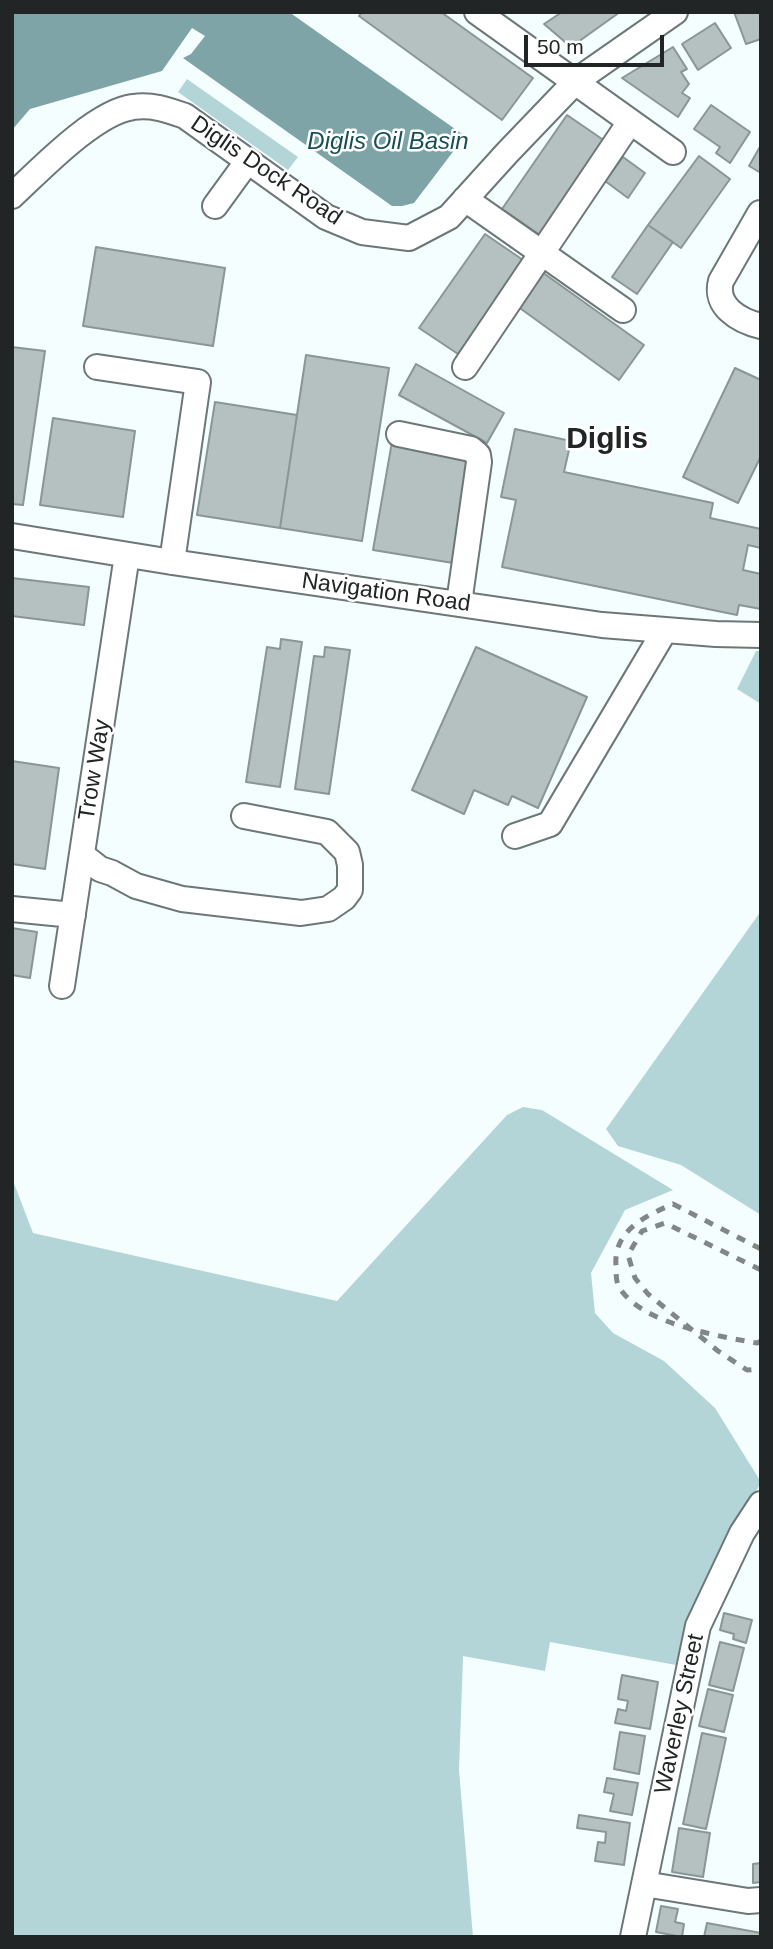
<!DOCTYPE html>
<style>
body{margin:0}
#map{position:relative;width:773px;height:1949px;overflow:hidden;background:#f5feff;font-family:Helvetica,sans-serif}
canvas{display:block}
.frame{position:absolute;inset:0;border:14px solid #212525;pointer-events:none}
.scale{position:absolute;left:524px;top:35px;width:140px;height:32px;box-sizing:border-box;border:4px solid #212525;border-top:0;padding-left:9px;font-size:21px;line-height:24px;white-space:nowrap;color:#212525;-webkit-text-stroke:5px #fff;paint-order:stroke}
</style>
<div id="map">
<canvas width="773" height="1949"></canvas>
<div class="frame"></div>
<div class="scale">50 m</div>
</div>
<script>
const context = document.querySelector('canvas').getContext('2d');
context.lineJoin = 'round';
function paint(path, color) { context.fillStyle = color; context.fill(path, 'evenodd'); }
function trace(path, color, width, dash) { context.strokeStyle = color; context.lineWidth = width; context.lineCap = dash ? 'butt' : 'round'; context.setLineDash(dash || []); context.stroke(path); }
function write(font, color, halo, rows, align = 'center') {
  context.font = font + ' Helvetica,sans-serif'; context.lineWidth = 5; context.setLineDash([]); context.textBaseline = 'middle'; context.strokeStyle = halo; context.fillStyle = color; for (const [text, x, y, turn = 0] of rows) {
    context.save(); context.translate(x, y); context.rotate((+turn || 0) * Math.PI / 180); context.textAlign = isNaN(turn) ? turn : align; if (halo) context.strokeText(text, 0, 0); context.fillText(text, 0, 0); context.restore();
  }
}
paint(new Path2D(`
 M187 79 298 157 288 170 178 92Z
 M756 651H761V704L737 689Z
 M761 911V1215L681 1165 618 1146 606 1129Z
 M523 1107 542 1110 673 1190 625 1210 591 1273 595 1313 613 1333 664 1361 715 1408 761 1482 697 1605 676 1665 550 1642 545 1671 463 1656 459 1770 473 1937H12V1178L33 1233 337 1301 507 1115Z`), '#b4d5d8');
paint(new Path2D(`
 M12 12H289L465 136 414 203 402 206H392L183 58 191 54 205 36 192 28 162 71 30 109 12 130Z`), '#7ea4a7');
const building = new Path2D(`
 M362 12H441L533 78 502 120 359 16Z
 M562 12H620L571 47 544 24Z
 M734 12H761V39L746 44Z
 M715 23 731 48 698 70 682 44Z
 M673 47 687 69 681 72 689 84 682 93 690 98 678 117 622 78Z
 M711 105 750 132 730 163 716 153 720 147 694 129Z
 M567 115 605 141 540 235 502 209Z
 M761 145V173L749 166Z
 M699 156 730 179 681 248 648 225Z
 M623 157 645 173 628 198 605 181Z
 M648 225 673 242 637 294 612 277Z
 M485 234 523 260 458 354 419 328Z
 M96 247 225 268 213 346 83 326Z
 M542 272 644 345 619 380 517 306Z
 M12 347 45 351 23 505 12 504Z
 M306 355 389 368 362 541 280 528Z
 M416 364 504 413 487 443 399 395Z
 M735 368 761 380V456L738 503 683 477Z
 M215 402 297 415 280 528 197 515Z
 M53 418 135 431 123 517 40 505Z
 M515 429 571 441 564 472 713 503 710 518 761 529V548L748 545 743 570 761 574V609L739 605 737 615 502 567 516 500 501 497Z
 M392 442 472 455 453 563 373 550Z
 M12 578 89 587 84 625 12 616Z
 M281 639 302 642 280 787 246 782 267 647 280 649Z
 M325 647 350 650 329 794 295 789 314 656 324 657Z
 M476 647 587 697 538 808 512 796 508 805 474 790 464 814 412 790Z
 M12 761 59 768 45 869 12 864Z
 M12 928 37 932 30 978 12 975Z
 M724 1613 752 1620 746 1643 733 1639 734 1634 720 1630Z
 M720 1642 744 1648 733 1691 709 1685Z
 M622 1675 658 1682 650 1729 615 1723 618 1709 626 1711 628 1701 618 1699Z
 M708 1689 733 1695 724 1732 699 1726Z
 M620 1732 645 1736 639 1774 614 1769Z
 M702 1733 726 1738 706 1829 683 1824Z
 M607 1778 638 1783 632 1815 610 1811 614 1794 604 1792Z
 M579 1815 630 1823 624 1865 595 1861 598 1842 605 1843 606 1832 577 1828Z
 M679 1828 710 1833 703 1877 672 1872Z
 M761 1863V1882L753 1883V1864Z
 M661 1906 678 1909 675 1922 684 1924 682 1937 656 1932Z
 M707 1923 761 1933V1937H704Z`);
paint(building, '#b5c0c1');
trace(building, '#8a9596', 2);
const minor = new Path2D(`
 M477 12 673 152
 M12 196C40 170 95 112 133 107 152 104 168 110 185 116L326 217 362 232 409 238 449 217 507 153 576 81 675 12
 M465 199 623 310
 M215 206 247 162
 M760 213 721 281C714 306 739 321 761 326
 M97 367 198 382 172 562
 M465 367 630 122
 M399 434 471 449 478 455 479 462 459 603
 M12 536 172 562 602 625 716 634 761 635
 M515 836 550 824 665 630
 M82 855 100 869 112 873 136 886 182 899 301 913 328 909 344 898 350 890V865L347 852 327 832 244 816
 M12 909 73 915
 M62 986 127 555
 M644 1884 748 1901 761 1900
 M633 1937 698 1626 742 1533 761 1504`);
trace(minor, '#6d7778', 28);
trace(minor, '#fff', 24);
trace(new Path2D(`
 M761 1249 673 1204C645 1216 613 1231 616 1266 616 1273 616 1282 619 1287 641 1324 718 1336 757 1343L761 1341
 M761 1270 665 1223 642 1231 628 1255 635 1278 648 1294 718 1351 747 1370 761 1369`), '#818788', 5, [9, 9]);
write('23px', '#212525', '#fff', [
 ["Diglis Dock Road",266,171,34],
 ["Navigation Road",386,593,8],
 ["Trow Way",95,770,-81],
 ["Waverley Street",680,1714,-78]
]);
write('italic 24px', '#164f53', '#fff', [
 ["Diglis Oil Basin",388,142]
]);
write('bold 30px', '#212525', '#fff', [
 ["Diglis",607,440]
]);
</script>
